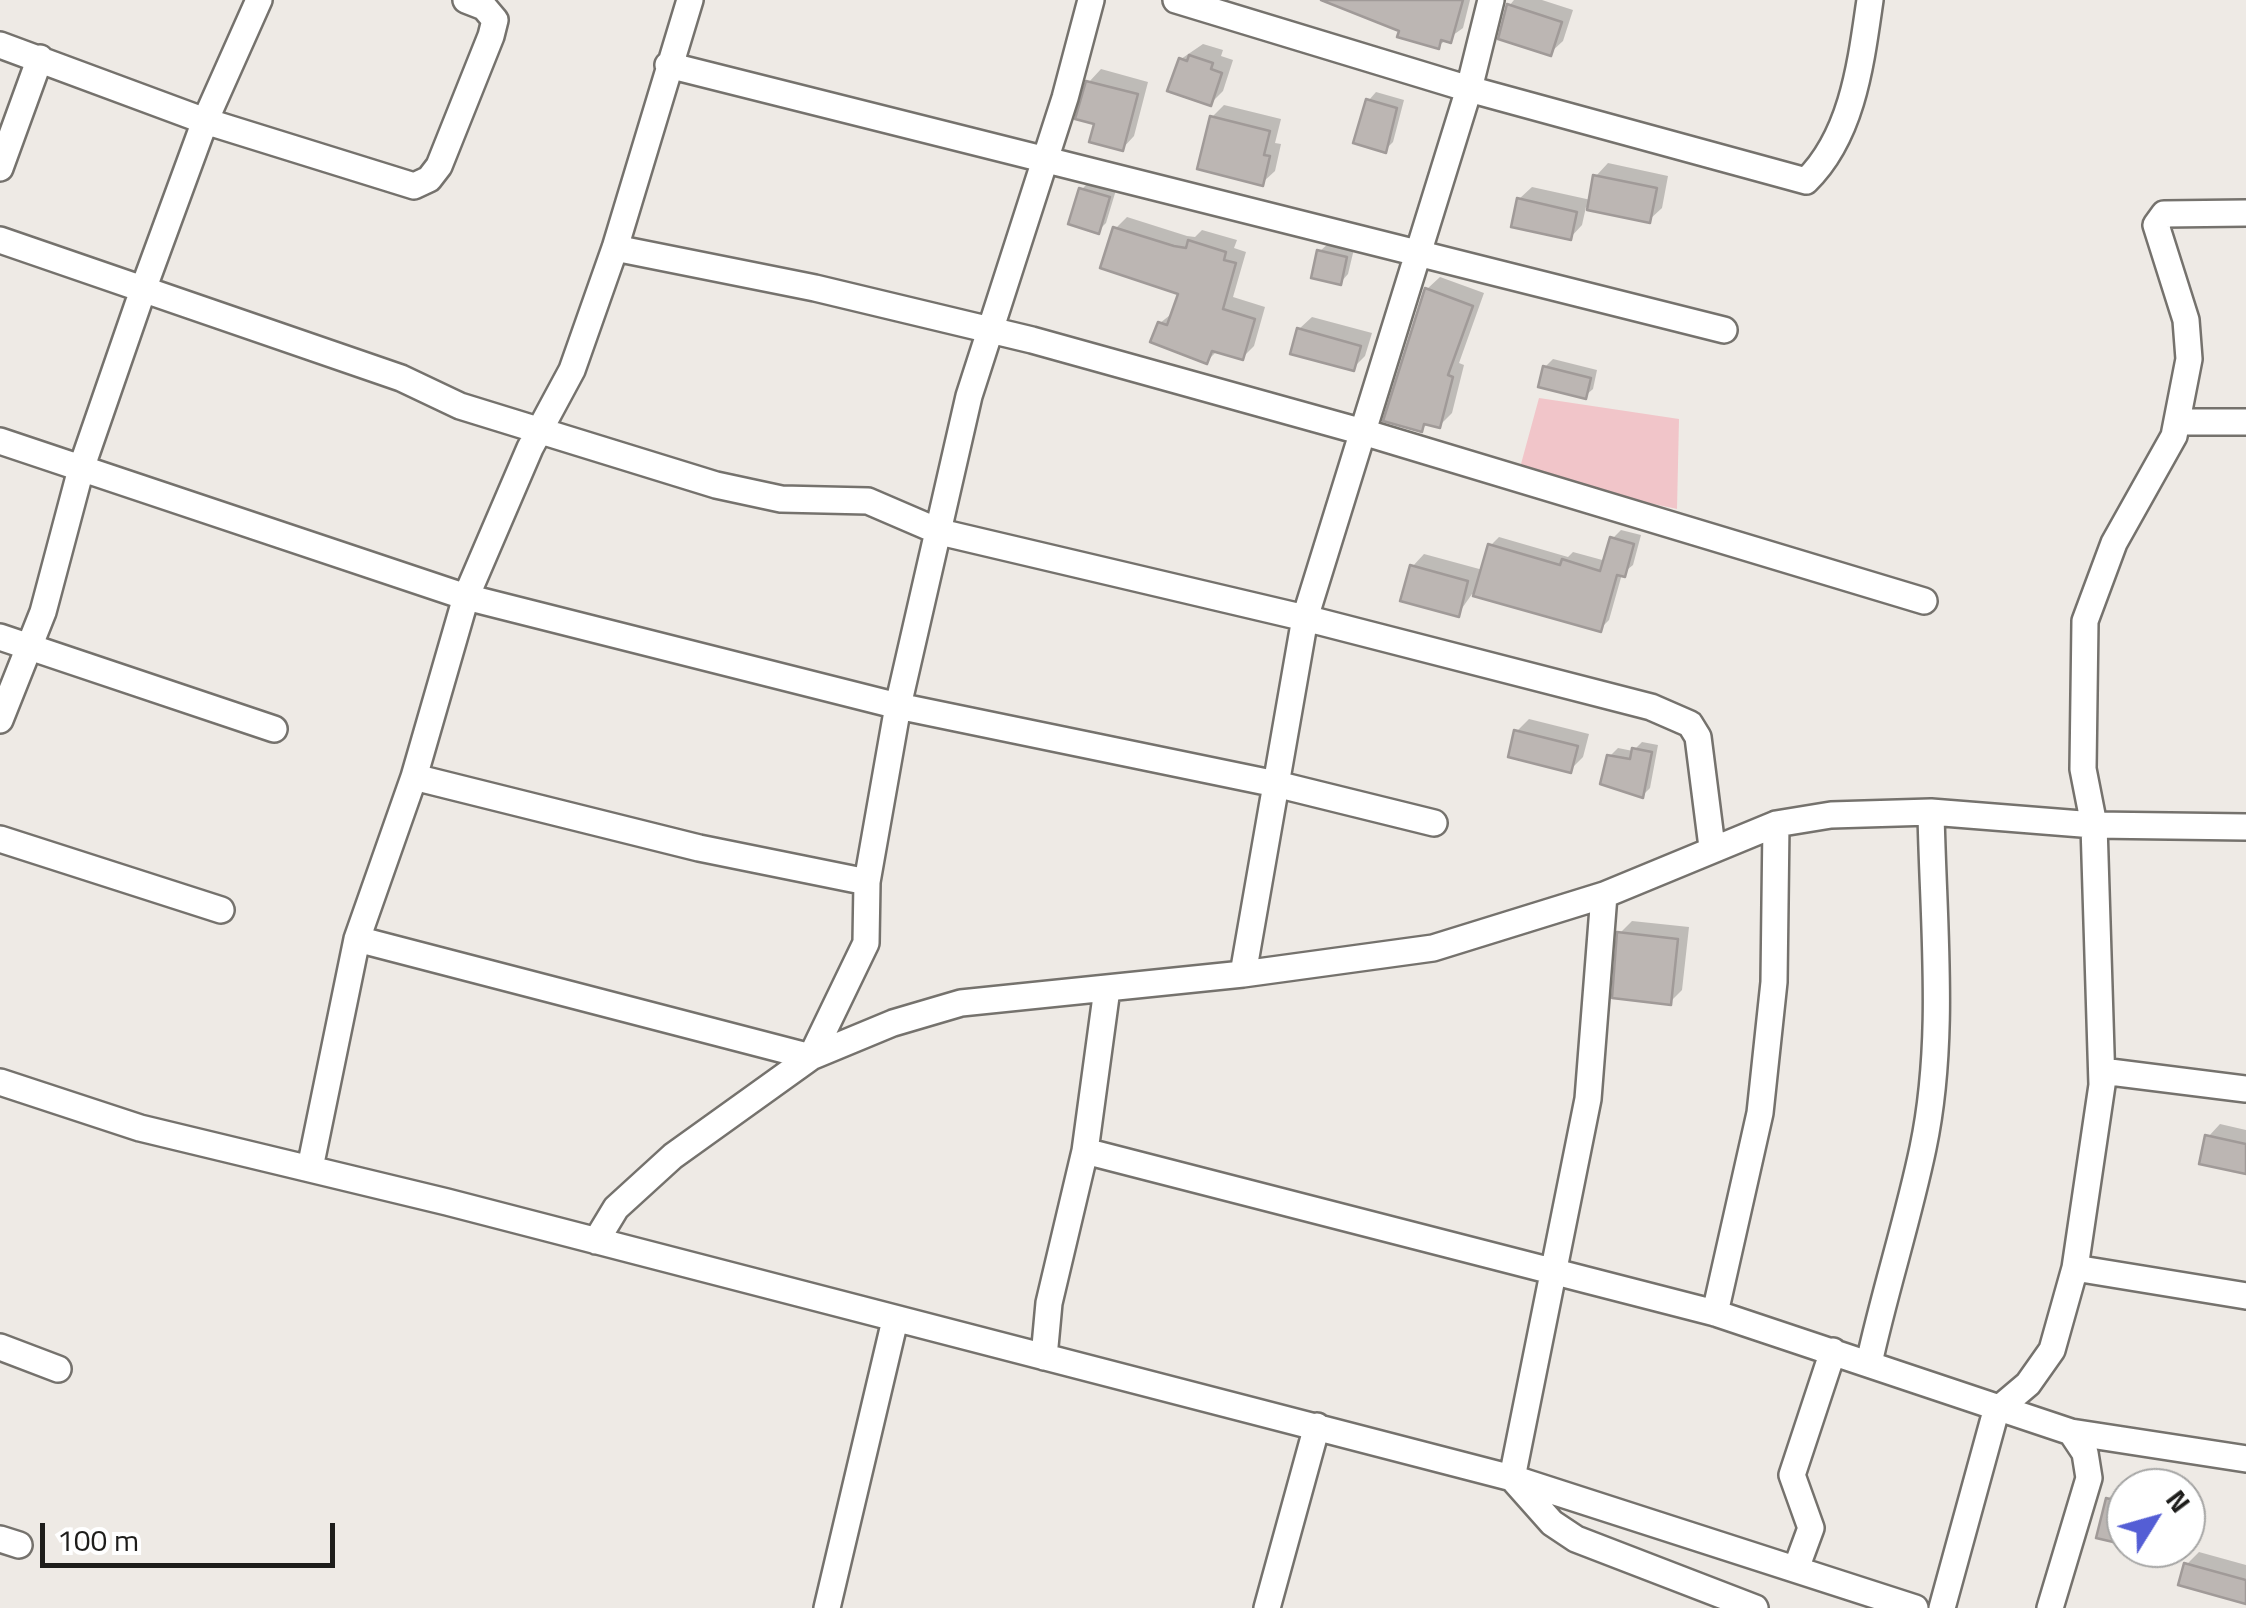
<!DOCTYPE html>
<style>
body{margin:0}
#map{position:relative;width:2246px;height:1608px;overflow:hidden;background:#eeeae5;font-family:"Titillium Web",sans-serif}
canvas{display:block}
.north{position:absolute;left:2106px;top:1468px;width:100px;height:100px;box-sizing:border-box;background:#fff;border:2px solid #a5a5a4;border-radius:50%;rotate:53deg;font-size:28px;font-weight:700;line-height:40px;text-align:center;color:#1e1d1b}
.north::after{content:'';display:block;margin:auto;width:35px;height:45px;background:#545ed5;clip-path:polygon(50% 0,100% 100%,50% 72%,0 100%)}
.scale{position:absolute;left:40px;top:1523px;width:295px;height:45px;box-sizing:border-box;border:5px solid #1e1d1b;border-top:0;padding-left:12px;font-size:30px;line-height:35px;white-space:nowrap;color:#1e1d1b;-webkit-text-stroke:8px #fff;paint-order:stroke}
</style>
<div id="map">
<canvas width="2246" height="1608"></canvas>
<div class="north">N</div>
<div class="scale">100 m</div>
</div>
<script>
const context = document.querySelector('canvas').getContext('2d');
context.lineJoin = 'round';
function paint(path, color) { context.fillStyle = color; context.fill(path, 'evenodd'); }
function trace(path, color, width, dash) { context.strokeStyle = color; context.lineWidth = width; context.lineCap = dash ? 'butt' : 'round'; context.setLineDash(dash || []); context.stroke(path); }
paint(new Path2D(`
 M1539 398 1679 419 1677 509 1518 475Z`), '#f1c5c9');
paint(new Path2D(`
 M1337 0H1470L1463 28 1438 46Z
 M1514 0H1542L1573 10 1563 41 1550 53 1509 6Z
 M1203 44 1223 50 1221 56 1233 60 1223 91 1210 104 1181 59Z
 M1101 69 1148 82 1134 136 1122 149 1097 122 1089 82Z
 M1376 92 1404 100 1393 142 1385 150 1369 100Z
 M1224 105 1281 119 1275 143 1281 144 1275 171 1262 183 1212 117Z
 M1608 163 1668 176 1662 208 1649 220 1586 207 1582 225 1570 238 1519 199 1532 187 1591 200 1596 176Z
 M1089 182 1116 190 1106 223 1098 231 1082 189Z
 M1127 217 1187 236 1195 237 1202 230 1237 240 1234 248 1246 252 1233 297 1265 307 1254 346 1243 357 1218 350 1207 361 1160 323 1174 312 1182 292 1116 228Z
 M1328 244 1354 249 1348 274 1341 282 1320 251Z
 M1440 277 1484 293 1459 363 1464 365 1452 413 1439 426 1428 423 1422 429 1427 289Z
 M1312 317 1372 333 1365 356 1353 368 1299 329Z
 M1553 359 1597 370 1593 389 1585 396 1545 367Z
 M1621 530 1641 535 1633 565 1622 574 1609 620 1600 629 1472 594 1458 614 1412 567 1424 554 1483 570 1490 546 1499 537 1568 557 1573 552 1606 561 1612 539Z
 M1529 719 1589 734 1583 757 1570 770 1517 731Z
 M1642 742 1658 745 1650 788 1643 795 1610 756 1618 748 1633 751Z
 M1632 921 1689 927 1682 990 1670 1002 1620 933Z
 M2220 1124 2246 1130V1172L2208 1137Z
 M2120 1487 2126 1488V1542L2108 1499Z
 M2199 1552 2246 1565V1601L2187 1564Z`), '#0003');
const building = new Path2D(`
 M1321 0H1463L1451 43 1441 40 1439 49 1397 37 1399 31Z
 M1507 4 1562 22 1551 56 1498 39Z
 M1189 55 1213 63 1211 69 1222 73 1211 106 1167 91 1179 58 1187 61Z
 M1086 81 1138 94 1123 151 1089 142 1094 124 1075 119Z
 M1366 99 1397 108 1386 153 1353 143Z
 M1210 116 1270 131 1264 155 1270 156 1263 186 1197 169Z
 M1593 175 1657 188 1650 223 1587 210Z
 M1079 188 1110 197 1099 234 1068 224Z
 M1517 198 1577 212 1571 240 1511 227Z
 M1113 227 1174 246 1186 248 1188 240 1226 252 1224 260 1236 263 1223 309 1255 319 1243 360 1212 351 1207 364 1150 342 1158 322 1167 325 1178 294 1100 268Z
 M1317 250 1347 257 1341 285 1311 278Z
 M1425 288 1473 306 1448 375 1453 377 1440 428 1424 424 1422 432 1383 421Z
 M1297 328 1361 346 1354 371 1290 354Z
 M1543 366 1591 378 1586 399 1538 387Z
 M1610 537 1634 544 1625 577 1617 575 1601 632 1473 596 1488 544 1560 565 1562 559 1600 571Z
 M1410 565 1468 581 1459 617 1400 601Z
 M1514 730 1578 746 1571 773 1508 757Z
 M1632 748 1652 752 1643 798 1600 784 1607 755 1630 759Z
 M1617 932 1678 939 1671 1005 1612 998Z
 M2205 1135 2246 1144V1174L2199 1164Z
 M2106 1498 2126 1503V1545L2096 1538Z
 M2184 1563 2246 1580V1604L2178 1585Z`);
paint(building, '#bcb6b3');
trace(building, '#a09a98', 2.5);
const minor = new Path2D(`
 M1176 0 1469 89 1806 181C1853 135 1861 62 1870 0
 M0 45 205 121 414 186 429 179 439 166 491 36 495 20 484 7 466 0
 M668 65 1724 330
 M0 168 40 58
 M0 240 401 378 460 406 716 485 781 499 868 501 940 532 1305 618 1651 707 1690 724 1698 737 1712 847
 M615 248 815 288 1032 340 1363 432 1924 601
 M2179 422H2246
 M0 441 466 597 898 706 1276 784 1434 823
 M0 637 274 729
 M0 720 43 612 81 469 144 287 205 121 259 0
 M414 777 699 848 867 882
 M0 839 221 910
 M1604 895 1588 1099 1512 1478 1552 1523 1576 1539 1755 1608
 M357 939 811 1057 866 943 867 882 898 706 969 396 1065 98 1091 0
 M1243 974 1305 618 1469 89 1491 0
 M2102 1071 2246 1089
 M0 1082 140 1128 447 1202 1512 1478 1915 1608
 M1085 1151 1715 1313 2071 1432 2085 1453 2089 1478 2050 1608
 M310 1168 357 939 414 777 466 597 530 448 572 370 615 248 690 0
 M596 1241 616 1208 673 1156 811 1057 893 1023 961 1003 1243 974 1433 948 1604 895 1776 824 1831 815 1931 812 2094 825 2246 827
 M2075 1268 2246 1296
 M1715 1313 1760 1113 1774 982 1776 824
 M0 1347 58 1369
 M1044 1357 1049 1303 1085 1151 1107 989
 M1869 1363C1885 1290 1908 1220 1923 1148 1946 1039 1933 922 1931 812
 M2071 1432 2246 1459
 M0 1539 19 1545
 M1797 1566 1811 1528 1792 1475 1833 1351
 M827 1608 895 1320
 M1267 1608 1317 1426
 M1942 1608 1996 1411 2028 1384 2052 1350 2075 1268 2102 1085 2094 825 2083 769 2085 621 2114 543 2174 436 2189 359 2186 320 2156 225 2164 214 2246 213`);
trace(minor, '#75726d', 30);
trace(minor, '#fff', 25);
</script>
